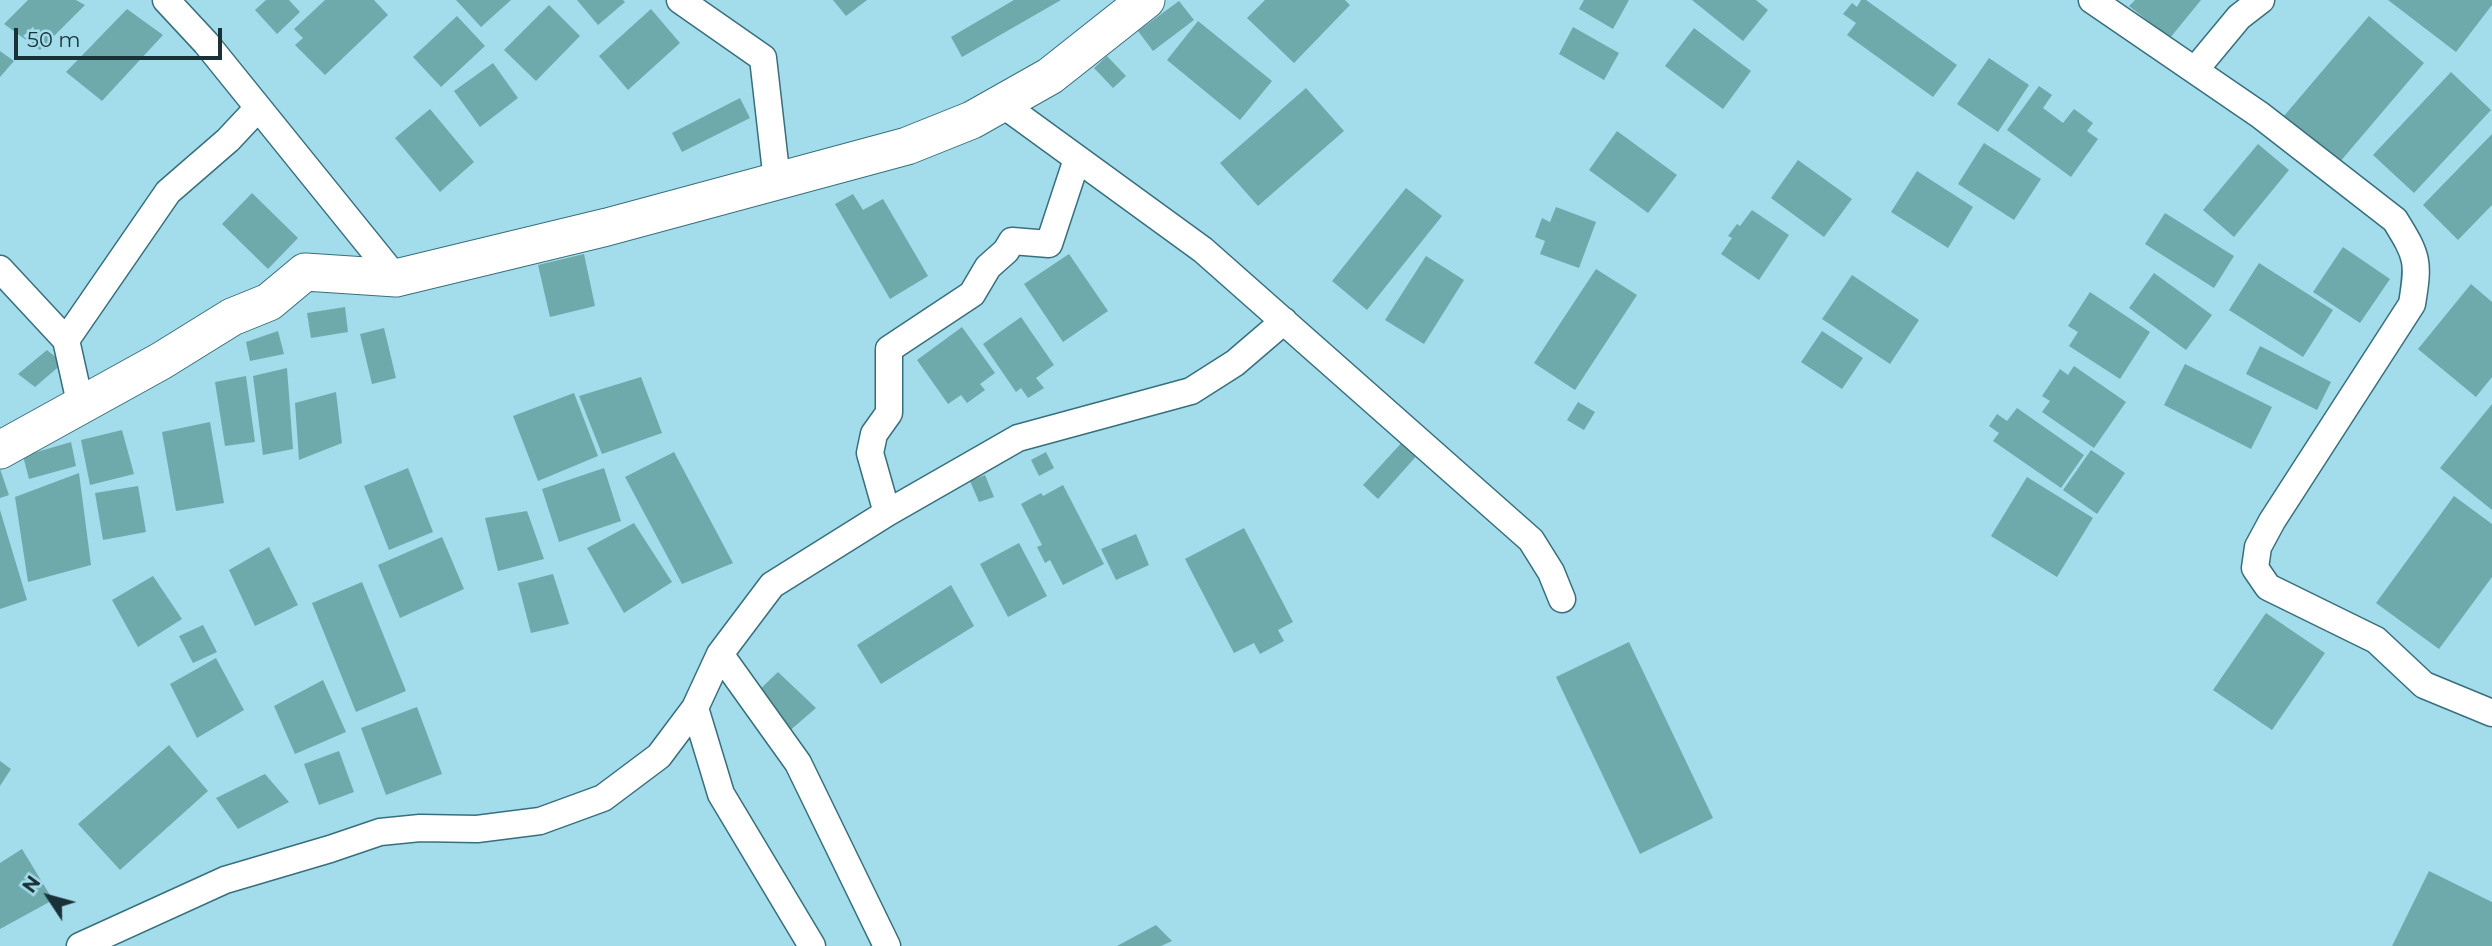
<!DOCTYPE html>
<style>
body{margin:0}
#map{position:relative;width:2492px;height:946px;overflow:hidden;background:#a3dceb;font-family:Montserrat,sans-serif}
canvas{display:block}
.north{position:absolute;left:14px;top:862px;width:70px;height:70px;-webkit-text-stroke:5px #a3dceb;paint-order:stroke;rotate:306deg;font-size:19px;font-weight:700;line-height:28px;text-align:center;color:#1a3137}
.north::after{content:'';display:block;margin:auto;width:24px;height:32px;background:#1a3137;clip-path:polygon(50% 0,100% 100%,50% 72%,0 100%)}
.scale{position:absolute;left:14px;top:28px;width:208px;height:32px;box-sizing:border-box;border:4px solid #1a3137;border-top:0;padding-left:9px;font-size:21px;line-height:24px;white-space:nowrap;color:#1a3137;-webkit-text-stroke:5px #a3dceb;paint-order:stroke}
</style>
<div id="map">
<canvas width="2492" height="946"></canvas>
<div class="north">N</div>
<div class="scale">50 m</div>
</div>
<script>
const context = document.querySelector('canvas').getContext('2d');
context.lineJoin = 'round';
function paint(path, color) { context.fillStyle = color; context.fill(path, 'evenodd'); }
function trace(path, color, width, dash) { context.strokeStyle = color; context.lineWidth = width; context.lineCap = dash ? 'butt' : 'round'; context.setLineDash(dash || []); context.stroke(path); }
paint(new Path2D(`
 M28 0H76L85 5 40 50 4 24Z
 M266 0H289L300 12 277 34 255 10Z
 M325 0H374L388 15 325 75 295 45 303 38 294 29Z
 M456 0H511L481 27Z
 M577 0H623L625 2 598 25Z
 M833 0H867L846 16Z
 M1014 0H1061L962 57 951 37Z
 M1265 0H1345L1350 5 1294 63 1247 18Z
 M1584 0H1629L1613 29 1579 9Z
 M1692 0H1756L1768 10 1743 41Z
 M1861 0H1866L1957 65 1933 97 1847 35 1856 23 1843 14 1852 3 1857 7Z
 M2135 0H2201L2170 38 2129 6Z
 M2388 0H2492V5L2456 52Z
 M1179 1 1194 20 1153 51 1138 31Z
 M549 5 580 36 536 81 504 50Z
 M127 9 163 35 102 101 66 72Z
 M651 9 680 43 628 90 599 56Z
 M457 16 485 46 441 87 413 57Z
 M2369 16 2424 63 2339 163 2284 116Z
 M1198 21 1272 81 1240 120 1167 60Z
 M1573 27 1619 53 1604 80 1559 54Z
 M1694 28 1751 71 1723 109 1665 66Z
 M0 51 14 61 0 77Z
 M1107 56 1126 76 1113 88 1094 68Z
 M1989 58 2029 85 1998 132 1957 104Z
 M493 63 518 98 480 127 454 91Z
 M2451 72 2491 110 2414 193 2373 155Z
 M2039 86 2052 95 2043 108 2063 123 2074 109 2093 123 2087 131 2098 139 2071 177 2007 130Z
 M1306 88 1344 131 1258 206 1220 163Z
 M740 98 750 118 682 152 672 133Z
 M430 109 474 162 440 192 395 138Z
 M1617 131 1677 175 1648 213 1589 170Z
 M2492 134V205L2458 240 2423 205Z
 M1984 143 2041 179 2014 220 1958 184Z
 M2258 144 2289 170 2234 237 2203 210Z
 M1798 160 1852 199 1824 237 1771 198Z
 M1917 171 1973 207 1948 248 1891 212Z
 M1406 188 1442 216 1367 310 1332 281Z
 M252 193 298 238 268 269 222 224Z
 M853 194 863 210 883 199 928 276 890 299 835 204Z
 M1556 207 1596 222 1579 268 1540 254 1545 241 1535 237 1542 218 1550 222Z
 M1752 210 1789 235 1759 280 1721 254 1732 238 1728 236 1737 224 1740 226Z
 M2165 213 2234 256 2214 288 2145 244Z
 M2343 247 2390 279 2360 323 2313 292Z
 M584 254 595 306 550 317 538 265Z
 M1069 254 1108 311 1063 342 1024 284Z
 M1426 256 1464 280 1424 344 1385 320Z
 M2259 263 2333 310 2303 357 2229 310Z
 M1596 269 1637 295 1575 390 1534 363Z
 M2154 273 2212 315 2186 350 2129 308Z
 M1852 275 1919 320 1890 364 1822 319Z
 M2471 284 2492 302V377L2476 397 2418 349Z
 M2090 292 2150 332 2120 379 2069 346 2078 332 2068 326Z
 M345 307 348 332 311 338 307 313Z
 M1021 317 1054 365 1036 378 1044 388 1028 398 1021 388 1016 392 983 344Z
 M962 327 995 373 980 384 985 390 967 403 961 395 948 404 917 360Z
 M384 328 396 378 372 384 360 334Z
 M278 331 284 354 250 361 246 342Z
 M1822 331 1863 358 1842 389 1801 362Z
 M2260 346 2331 382 2317 410 2246 374Z
 M47 350 63 363 35 387 18 374Z
 M2185 364 2272 407 2251 449 2164 405Z
 M2074 366 2126 402 2094 448 2042 412 2050 401 2042 396 2060 369 2068 375Z
 M287 368 293 449 263 455 253 376Z
 M246 376 255 442 225 446 215 382Z
 M641 377 662 433 602 454 579 396Z
 M336 392 342 443 299 460 295 403Z
 M574 393 598 456 538 481 513 416Z
 M1578 402 1595 412 1584 430 1567 420Z
 M2492 404V510L2440 468Z
 M2017 408 2084 455 2061 488 1993 441 1999 433 1989 426 1997 414 2007 421Z
 M210 422 224 503 176 511 162 432Z
 M122 430 134 474 90 485 81 440Z
 M1405 439 1420 452 1378 499 1363 485Z
 M71 442 76 466 29 479 23 456Z
 M2091 450 2125 473 2097 514 2063 490Z
 M674 452 733 563 682 584 625 477Z
 M1046 452 1054 468 1039 476 1031 460Z
 M408 468 433 532 389 550 364 486Z
 M604 468 621 521 559 542 542 489Z
 M0 469 9 495 0 498Z
 M79 473 91 565 28 582 15 497Z
 M985 475 994 497 979 502 970 481Z
 M2027 477 2093 518 2057 577 1991 536Z
 M1063 485 1104 564 1063 585 1050 560 1045 563 1037 547 1042 545 1021 504 1041 493 1043 496Z
 M138 486 146 532 103 540 95 493Z
 M2454 496 2492 524V577L2439 649 2376 603Z
 M0 510 27 600 0 609Z
 M527 511 544 559 498 571 485 518Z
 M634 523 672 582 624 613 587 548Z
 M1244 528 1293 622 1278 630 1284 641 1260 654 1254 643 1234 653 1185 559Z
 M1136 534 1149 565 1116 580 1101 549Z
 M442 537 464 589 400 618 378 565Z
 M1019 543 1047 596 1008 617 980 564Z
 M269 547 298 605 255 626 229 570Z
 M553 574 569 624 531 633 518 583Z
 M153 576 182 619 138 647 112 600Z
 M362 582 406 691 356 712 312 603Z
 M951 585 974 626 881 684 857 645Z
 M2266 613 2325 653 2272 730 2213 690Z
 M203 625 217 652 193 663 179 636Z
 M1629 642 1713 818 1640 854 1556 677Z
 M216 658 244 710 197 738 170 684Z
 M778 672 816 708 787 733 755 694Z
 M323 680 346 732 295 754 274 706Z
 M417 707 442 774 386 795 361 728Z
 M169 745 208 791 120 870 78 824Z
 M339 751 354 792 319 805 304 764Z
 M0 761 11 769 0 786Z
 M265 774 289 802 238 829 216 798Z
 M22 849 53 900 0 929V863Z
 M2429 871 2492 902V946H2392Z
 M1156 925 1172 941 1161 946H1117Z`), '#6eaaab');
const street = new Path2D(`
 M166 0 206 43 396 278
 M680 0 763 58 777 181
 M2092 0 2260 115 2395 220C2418 257 2419 261 2412 304L2272 521 2258 547 2255 568 2268 587 2376 640 2424 685 2492 713
 M2195 70 2239 17 2261 0
 M1001 103 1203 250 1531 540 1551 572 1562 599
 M0 269 66 340 81 407
 M66 340 168 192 228 140 258 108
 M887 513 870 453 874 434 889 413V349L972 294 988 267 1006 251 1012 241 1049 244 1077 159
 M720 654 798 763 887 946
 M695 708 721 794 812 946
 M80 946 225 880 330 849 380 832 420 828 477 829 540 821 603 798 659 756 695 708 720 654 772 585 887 513 1018 438 1191 391 1235 363 1284 321`);
const secondary = new Path2D(`
 M0 450 161 361 232 317 269 302 305 272 396 278 607 227 907 146 972 120 1050 76 1146 0`);
trace(street, '#386f7d', 29);
trace(secondary, '#386f7d', 39);
trace(street, '#fff', 26);
trace(secondary, '#fff', 37);
</script>
